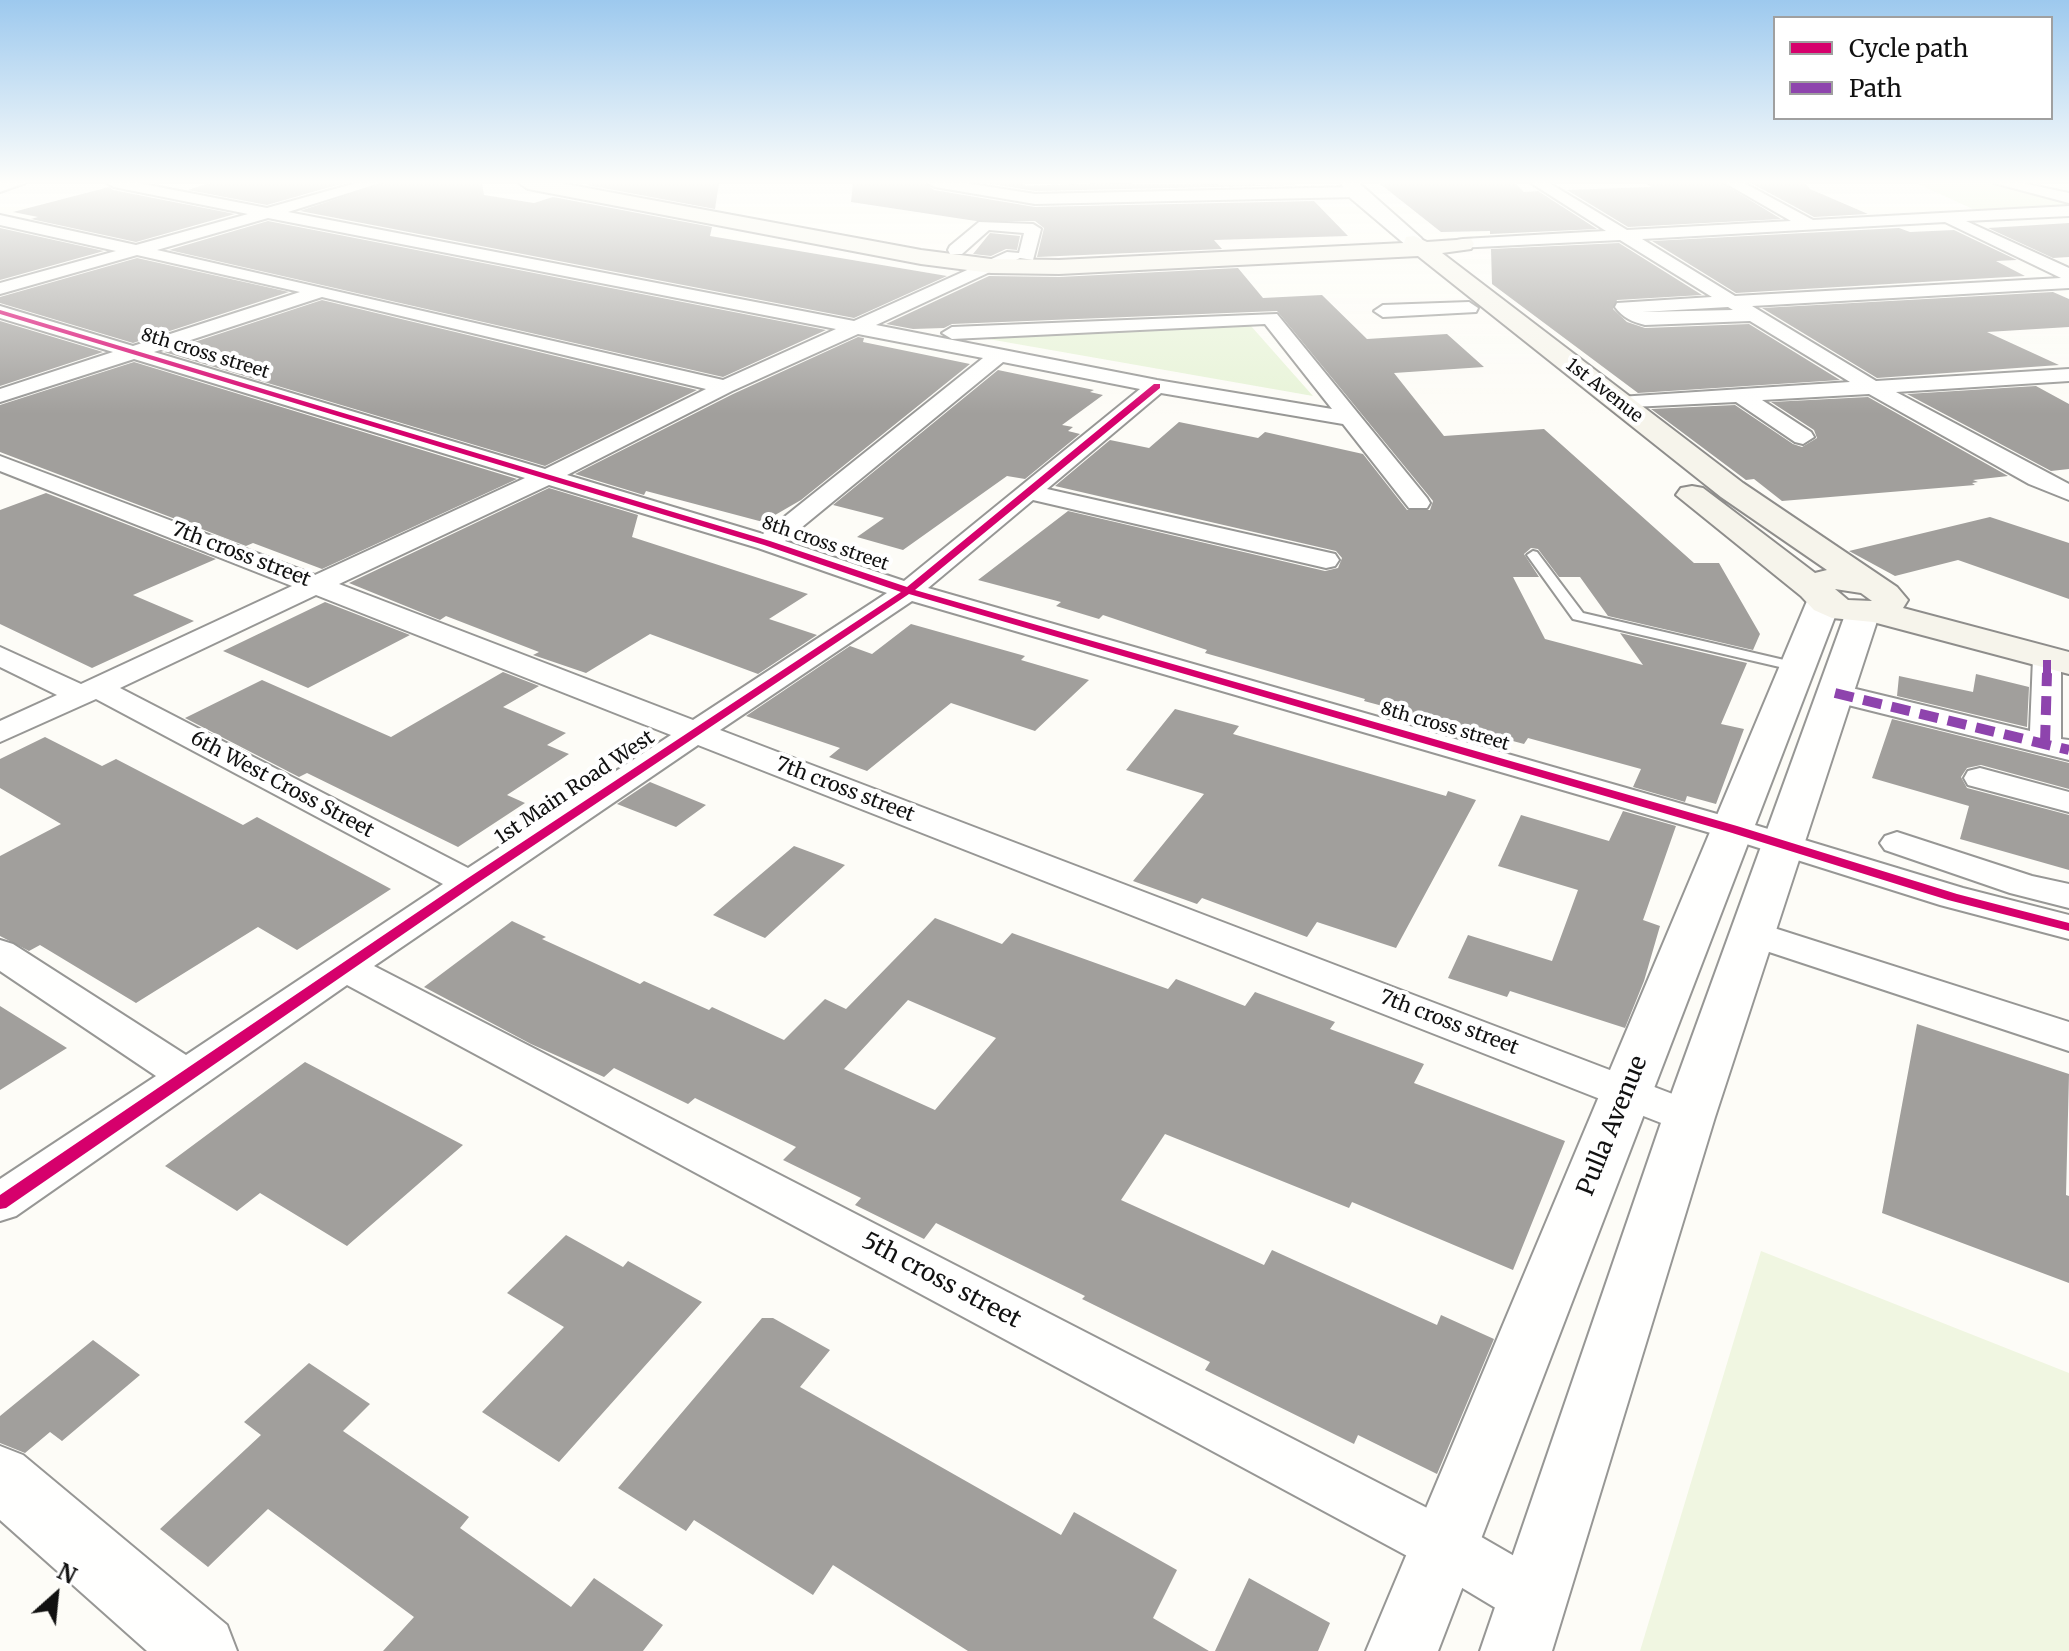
<!DOCTYPE html>
<style>
body{margin:0}
#map{position:relative;width:2069px;height:1651px;overflow:hidden;background:#fdfcf7;font-family:Merriweather,serif}
canvas{display:block}
.legend{position:absolute;left:1773px;top:16px;width:280px;height:104px;box-sizing:border-box;background:#fff;border:2px solid #a0a0a0;margin:0;padding:10px 14px;list-style:none;font-size:24px;color:#111}
.legend li{display:flex;align-items:center;gap:16px;height:40px}
.legend b{width:40px;border:2px solid #a0a0a0}
.north{position:absolute;left:16px;top:1555px;width:80px;height:80px;-webkit-text-stroke:6px #fff;paint-order:stroke;rotate:27deg;font-size:22px;font-weight:700;line-height:32px;text-align:center;color:#111}
.north::after{content:'';display:block;margin:auto;width:28px;height:36px;background:#111;clip-path:polygon(50% 0,100% 100%,50% 72%,0 100%)}
</style>
<div id="map">
<canvas width="2069" height="1651"></canvas>
<ul class="legend">
<li><b style="height:10px;background:#d6006c"></b>Cycle path</li>
<li><b style="height:10px;background:#8e44ad"></b>Path</li>
</ul>
<div class="north">N</div>
</div>
<script>
const context = document.querySelector('canvas').getContext('2d');
context.lineJoin = 'round';
function paint(path, color) { context.fillStyle = color; context.fill(path, 'evenodd'); }
function trace(path, color, width, dash) { context.strokeStyle = color; context.lineWidth = width; context.lineCap = dash ? 'butt' : 'round'; context.setLineDash(dash || []); context.stroke(path); }
function write(font, color, halo, rows, align = 'center') {
  context.font = font + ' Merriweather,serif'; context.lineWidth = 8; context.setLineDash([]); context.textBaseline = 'middle'; context.strokeStyle = halo; context.fillStyle = color; for (const [text, x, y, turn = 0] of rows) {
    context.save(); context.translate(x, y); context.rotate((+turn || 0) * Math.PI / 180); context.textAlign = isNaN(turn) ? turn : align; if (halo) context.strokeText(text, 0, 0); context.fillText(text, 0, 0); context.restore();
  }
}
paint(new Path2D(`
 M1916 183H1989L2069 200V205L1975 210Z
 M1251 326 1313 396 971 336Z`), '#e7f3d7');
paint(new Path2D(`
 M1761 1251 2069 1373V1651H1640Z`), '#f0f6e1');
paint(new Path2D(`
 M211 183H344L267 205 188 190Z
 M383 183H482L484 195 534 203 553 197 712 227 710 236 947 276 854 318 300 211Z
 M593 183H719L715 209 587 185Z
 M853 183H925L934 190 1035 207 1314 201 1348 236 1214 240 1222 249 1037 257 1044 228 1035 221H976L851 202Z
 M986 183H1023L1026 186 1098 183 1298 185 1035 191Z
 M1379 183H1515L1524 192 1538 191 1597 229 1490 234V231L1441 232Z
 M1646 183H1722L1781 219 1628 227 1567 190 1651 187Z
 M1751 183H1805L1810 189 1868 214 1814 217Z
 M109 187 113 190 235 214 136 242 31 219 38 217 13 212Z
 M268 221 826 330 723 377 169 250Z
 M2069 223V257L2053 258 1988 228Z
 M0 228 104 251 0 280Z
 M1899 228 1910 232 1954 230 2017 260 1996 261 2025 276 1736 293 1652 241Z
 M990 233 1020 236 1017 250 1006 249 991 256 973 254Z
 M1619 243 1702 295 1617 300 1613 309 1627 322 1645 328 1749 324 1840 380 1638 393 1492 284 1491 249Z
 M137 258 289 292 133 343 0 303V297Z
 M1238 268 1263 298 1322 295 1367 339 1447 334 1484 367 1394 373 1444 436 1544 429 1694 563H1719L1760 634 1753 650 1608 616 1580 577H1559L1538 549 1531 548 1524 554 1539 577H1513L1545 639 1643 665 1620 633 1747 663 1721 724 1744 729 1716 804 1687 796 1685 802 1633 787 1641 769 1528 738 1524 744 1364 701 1365 699 1205 653 1207 650 1103 615 1099 619 1056 606 1061 602 978 580 1068 511 1325 571 1338 568 1342 558 1336 551 1055 486 1110 440 1149 448 1179 422 1258 438 1265 432 1363 454 1407 510H1430L1433 501 1429 496 1277 311 952 324 944 328 913 329 886 324 989 276 1059 277Z
 M2053 292 2069 299V327L1987 332 2059 365 1877 378 1762 308Z
 M322 300 697 390 545 466 164 352Z
 M0 321 103 352 0 386Z
 M858 337 864 338 863 342 970 364 801 500 763 522 646 491 644 495 575 474 733 394Z
 M134 362 517 479 322 569 253 543 246 546 0 452V405Z
 M998 370 1094 390 1090 392 1103 395 1062 425 1073 427 1068 431 1080 434 1025 479 1007 476 903 550 857 537 884 518 833 505Z
 M2036 386 2069 404V469L2051 471 1907 394Z
 M1868 397 2008 476 1973 480 1978 482 1972 483 1975 485 1782 501 1754 479 1746 480 1651 409 1735 405 1793 444 1802 447 1817 438 1814 430 1771 402Z
 M549 488 638 515 632 537 808 594 769 619 817 635 758 674 650 634 586 673 533 655 539 652 446 616 440 620 349 583Z
 M46 493 216 559 133 595 194 621 92 668 0 624V510Z
 M1990 517 2069 543V599L1958 560 1895 576 1849 551Z
 M325 602 410 635 308 688 223 651Z
 M911 624 1025 656 1021 660 1089 680 1035 731 951 703 867 771 829 757 840 748 746 716 850 646 872 654Z
 M503 672 539 686 503 707 566 733 547 745 569 754 507 795 525 803 458 847 307 773 299 777 185 718 262 680 391 737Z
 M1976 674 2029 687 2027 727 1897 696 1899 676 1973 692Z
 M1175 709 1239 726 1233 734 1446 796 1448 791 1476 800 1396 948 1317 922 1307 937 1202 898 1197 904 1133 881 1204 794 1126 770Z
 M1892 719 2069 763V789L1981 765 1967 768 1961 777 1967 788 2069 815V870L1960 839 1969 806 1872 778Z
 M45 737 102 766 116 759 243 825 257 817 391 889 297 950 258 927 136 1003 40 945 29 951 0 936V856L61 824 0 788V759Z
 M650 782 706 805 676 827 617 804Z
 M1623 811 1676 826 1643 920 1660 926 1644 981 1625 1028 1510 991 1507 997 1448 978 1468 935 1552 961 1578 890 1498 866 1521 815 1609 841Z
 M794 846 845 865 765 938 713 915Z
 M935 918 1002 944 1012 933 1168 989 1176 979 1245 1006 1255 992 1335 1022 1330 1029 1424 1064 1414 1083 1565 1141 1513 1270 1352 1202 1349 1208 1165 1134 1121 1200 1264 1265 1272 1250 1437 1325 1441 1315 1494 1339 1437 1474 1358 1435 1354 1444 1205 1370 1210 1362 1082 1299 1085 1296 936 1223 924 1239 855 1205 861 1198 783 1160 796 1147 695 1098 688 1104 614 1068 604 1077 531 1044 424 987 512 921 546 937 542 939 640 984 644 981 709 1010 712 1007 784 1040 825 999 846 1009ZM908 1000 996 1038 935 1110 844 1069Z
 M0 1006 67 1048 0 1090Z
 M1917 1024 2069 1074 2066 1195 2069 1196V1283L1882 1213Z
 M305 1062 463 1145 347 1246 260 1193 237 1211 165 1166Z
 M566 1235 623 1267 628 1261 702 1302 559 1462 482 1412 564 1327 507 1293Z
 M762 1318H773L830 1350 800 1387 1061 1535 1074 1512 1177 1570 1153 1618 1209 1651H968L833 1565 813 1595 694 1520 686 1531 618 1488Z
 M93 1340 140 1375 62 1441 50 1432 25 1453 0 1443V1416Z
 M309 1363 370 1404 343 1431 469 1517 460 1528 571 1607 594 1578 663 1625 643 1651H383L414 1617 268 1509 208 1567 160 1529 261 1435 244 1422Z
 M1249 1578 1330 1623 1318 1651H1215Z`), '#a19f9c');
const service = new Path2D(`
 M1533 551 1537 552 1583 613 1797 663 1804 667 1797 671 1573 619 1527 555Z`);
const minor = new Path2D(`
 M0 183H25L0 192Z
 M107 183H138L267 208 356 183H380L288 212 854 321 1007 252 1019 253 1024 233 989 230 962 254H950L948 250 950 246 979 222 1033 224 1041 229 1033 260 1020 258 876 325 1157 380 1332 409 1265 324 952 339 942 333 952 327 1277 314 1427 498 1430 503 1427 508H1409L1343 424 1161 393 1047 489 1335 554 1339 560 1335 566 1326 568 1033 500 928 588 1745 822 1963 888 2069 915V939L1940 905 1721 836 912 601 720 730 1704 1106 1710 1117 1704 1128 1689 1133 1674 1128 698 745 374 966 1464 1527 1554 1579 1563 1599 1554 1619 1534 1628 1514 1619 1424 1565 347 985 16 1216 0 1221V1179L156 1076 0 971V940L13 944 186 1055 443 884 96 699 0 742V721L57 695 0 667V647L81 684 292 586 0 471V456L315 575 525 478 134 359 0 402V389L113 352 0 318V306L133 346 300 292 137 255 0 294V283L116 251 0 225V215L136 245 248 214 114 187ZM268 218 836 329 723 380 157 250ZM322 297 706 389 545 469 154 352ZM858 334 983 358 763 534 567 475 732 391ZM1003 362 1140 389 904 581 785 541ZM549 485 758 548 887 593 693 720 339 584ZM316 595 671 735 468 868 120 688Z
 M928 183H965L1035 194 1355 187 1363 192 1355 197 1035 204 935 187Z
 M1531 183H1549L1627 230 1791 221 1725 183H1744L1813 220 2069 206V216L1966 221 2069 268V288L1752 306 1876 381 2069 369V381L1896 392 2069 484V500L2029 484 1869 394 1762 400 1811 432 1814 437 1803 444 1795 442 1736 402 1611 408 1608 403 1611 398 1619 397 1850 382 1750 321 1645 325C1633 322 1623 318 1615 307L1617 303 1712 297 1620 240 1457 248 1455 244 1457 240 1463 239 1606 231ZM1945 222 2061 278 1735 296 1642 239ZM1728 307 1733 310 1642 312Z
 M1994 183H2022L2069 193V203Z
 M1469 302 1478 308 1476 312 1383 317 1374 311 1383 305Z
 M2047 649 2057 652 2061 658V739L2069 740V760L1824 699 1820 693 1824 687 1835 684 2030 731 2033 658 2037 652Z
 M1980 768 2069 792V812L1968 785 1964 778 1968 771Z
 M1897 832 2032 876 2069 884V908L2010 893 1885 850 1880 843 1885 836Z
 M1752 921 2069 1022V1051L1739 942 1733 933 1739 924Z`);
const tertiary = new Path2D(`
 M1341 183H1359L1421 238 1424 242 1421 246H1407L1348 196Z
 M1824 591 1836 594 1841 601 1438 1651H1366L1807 601 1812 594Z
 M1863 602 1875 605 1880 612 1715 1117 1552 1651H1480L1663 1117 1846 612 1851 605Z
 M0 1446 23 1455 227 1625 237 1651H147L0 1520Z`);
const secondary = new Path2D(`
 M519 183H560L921 250 991 259 1059 260 1404 243 1406 237 1414 236 1427 242 1471 239 1474 244 1471 249 1442 253 1743 483 1897 587 1908 600 1903 608 2069 652V674L1873 622 1832 618 1814 610 1801 596 1676 495 1681 488 1692 486 1703 488 1815 573 1827 570 1721 497 1418 256 1059 274 991 273 921 264 528 189ZM1835 589 1861 593 1872 601 1848 600Z`);
trace(service, '#979795', 4);
trace(minor, '#979795', 4);
trace(tertiary, '#979795', 4);
trace(secondary, '#8e8d8b', 4);
paint(service, '#fffffe');
paint(minor, '#fffffe');
paint(tertiary, '#fffffe');
paint(secondary, '#f6f4eb');
trace(new Path2D(`
 M2047 675V658`), '#8e44ad', 8, [15, 8]);
trace(new Path2D(`
 M1835 693 2069 750
 M2045 744 2047 673`), '#8e44ad', 10, [19, 10]);
paint(new Path2D(`
 M0 310 770 541 907 587 1154 384H1160V388L915 590 1737 826 1957 894 2069 923V931L1948 900 1729 832 909 594 473 886 6 1208 0 1209V1195L465 880 901 592 764 545 0 314Z`), '#d6006c');
const sky = context.createLinearGradient(0, 0, 0, 414);
sky.addColorStop(0, '#9dc9ee');
sky.addColorStop(0.44, '#fefefb');
sky.addColorStop(1, '#fefefb00');
context.fillStyle = sky;
context.fillRect(0, 0, 2069, 414);
write('18px', '#111', '#fff', [
 ["8th cross street",205,354,17],
 ["1st Avenue",1604,391,38],
 ["8th cross street",825,544,19],
 ["8th cross street",1445,727,16]
]);
write('20px', '#111', '#fff', [
 ["7th cross street",241,555,21],
 ["6th West Cross Street",282,785,28],
 ["1st Main Road West",575,788,-34],
 ["7th cross street",845,790,21],
 ["7th cross street",1449,1023,21]
]);
write('24px', '#111', '#fff', [
 ["Pulla Avenue",1613,1126,-68],
 ["5th cross street",941,1281,28]
]);
</script>
